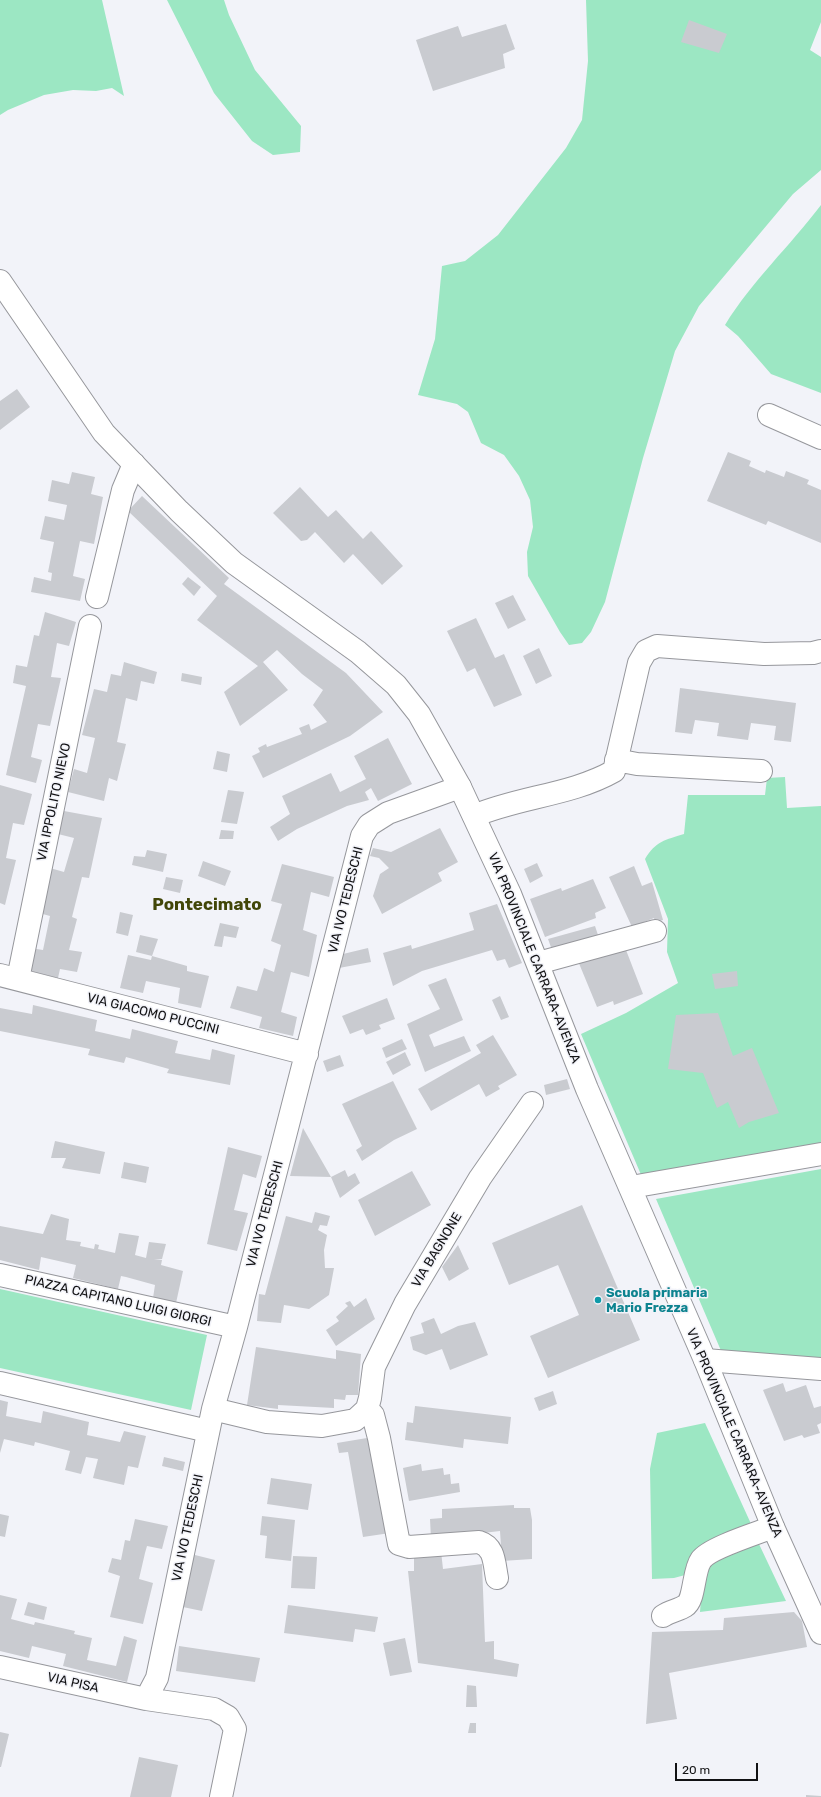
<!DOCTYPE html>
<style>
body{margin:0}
#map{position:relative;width:821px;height:1797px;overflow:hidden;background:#f2f3f9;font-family:Rubik,sans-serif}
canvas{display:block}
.scale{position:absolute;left:675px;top:1763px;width:83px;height:18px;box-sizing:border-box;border:2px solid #121214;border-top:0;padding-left:5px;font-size:12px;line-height:14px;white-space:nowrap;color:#121214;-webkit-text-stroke:3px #f2f3f9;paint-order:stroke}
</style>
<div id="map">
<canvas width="821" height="1797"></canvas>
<div class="scale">20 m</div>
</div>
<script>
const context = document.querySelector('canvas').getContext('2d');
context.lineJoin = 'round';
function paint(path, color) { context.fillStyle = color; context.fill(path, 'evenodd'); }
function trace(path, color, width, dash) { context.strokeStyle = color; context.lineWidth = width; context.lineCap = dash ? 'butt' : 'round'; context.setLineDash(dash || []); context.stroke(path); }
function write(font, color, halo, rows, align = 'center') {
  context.font = font + ' Rubik,sans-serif'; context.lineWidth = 3; context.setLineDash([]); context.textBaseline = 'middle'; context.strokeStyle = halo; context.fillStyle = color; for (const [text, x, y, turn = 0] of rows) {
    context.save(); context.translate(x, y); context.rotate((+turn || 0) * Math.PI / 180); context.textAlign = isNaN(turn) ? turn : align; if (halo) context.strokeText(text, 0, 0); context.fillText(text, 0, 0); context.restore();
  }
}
paint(new Path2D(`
 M0 0H102L124 96 112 88 96 91 73 90 44 95 8 110 0 115Z
 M167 0H224L229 15 255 70 301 126 300 152 273 155 252 141 214 93Z
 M586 0H821V22L810 50 821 57V170L793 194 699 306 675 351 643 458 605 602 591 632 582 643 569 645 560 632 528 576 527 552 533 527 530 500 519 476 504 455 481 443 468 412 457 404 418 395 435 339 442 266 465 261 498 235 566 148 582 120 588 61Z
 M821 205V393L771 374 738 336 725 325C752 281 790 246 821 205Z
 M785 777 787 808 821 806V1144L642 1177 581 1034 626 1013 678 983 667 952 668 919 645 859C656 841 665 840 684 834L688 795H765L767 778Z
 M821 1169V1362L722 1353 656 1199Z
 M0 1289 207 1335 191 1410 0 1368Z
 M705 1423 752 1526 685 1575 674 1578 652 1579 650 1469 657 1433Z
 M758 1542 786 1601 700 1612 703 1572 708 1562Z`), '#9ce7c3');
paint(new Path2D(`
 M689 20 727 34 719 53 681 42Z
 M506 24 515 49 503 54 505 68 433 91 416 40 458 26 462 37Z
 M17 389 30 407 0 430V401Z
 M728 452 751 461 749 466 765 473 766 470 784 477 786 471 809 480 807 484 821 490V543L768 521 766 525 707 501Z
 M72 472 95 477 91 494 103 497 94 544 80 541 73 576 85 579 80 601 31 592 34 577 51 581 52 573 48 572 54 542 40 539 45 516 64 520 67 505 48 501 52 480 69 484Z
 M300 487 328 517 336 510 363 539 371 531 403 566 382 585 353 554 344 563 315 532 307 540 301 541 273 513Z
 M142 496 229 578 224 584 346 673 383 712 350 736 263 778 252 756 260 752 258 748 266 744 267 747 302 734 299 728 309 724 311 730 327 722 313 705 323 690 302 674 277 650 263 662 288 690 240 726 224 692 258 666 197 620 217 596 128 511Z
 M188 577 201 587 194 596 182 584Z
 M513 595 526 620 508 629 495 603Z
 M45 612 76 622 69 646 57 643 51 677 61 678 50 726 38 724 31 757 42 760 36 783 6 775 26 686 13 683 16 665 27 667 34 635 39 636Z
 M476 618 495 658 504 654 522 695 494 707 475 668 467 672 447 631Z
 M539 648 552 676 536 684 523 656Z
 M124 662 157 672 154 684 141 681 137 701 126 698 117 742 126 744 117 781 109 778 104 801 68 792 74 769 87 773 95 738 82 735 94 689 107 692 111 674 121 676Z
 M182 673 202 677 201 685 181 681Z
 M680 688 796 703 791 742 774 740 776 726 751 723 748 740 717 736 719 723 695 720 692 734 675 732Z
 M388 738 412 784 378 801 371 788 365 792 369 800 347 806 297 829 278 841 270 827 290 814 282 796 331 773 340 792 366 779 354 756Z
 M217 751 230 754 227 772 213 769Z
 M0 785 32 794 24 825 13 823 6 858 16 860 5 905 0 903Z
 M228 790 244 792 237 824 221 822Z
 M64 811 102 818 89 878 82 877 72 917 77 919 69 950 82 952 77 972 60 969 58 978 25 970 30 948 43 950 50 916 39 913 50 868 64 872 74 838 58 834Z
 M440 828 458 862 438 873 442 881 382 914 373 896 380 874 389 868 379 858 370 856 373 848 391 852Z
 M221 830 234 831 233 839H219Z
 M147 850 167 854 163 872 132 865 134 856 145 857Z
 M203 861 231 871 225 886 198 876Z
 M537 863 543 876 530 883 524 869Z
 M282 864 334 877 329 897 311 892 303 930 317 935 309 977 291 972 281 1012 297 1017 293 1036 259 1028 262 1017 230 1008 237 986 257 991 264 968 274 972 281 945 271 941 282 904 271 901Z
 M634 866 642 886 652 882 663 920 655 922 654 918 632 927 609 877Z
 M166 877 183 880 180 893 163 889Z
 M593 879 606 908 595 913 596 918 545 937 530 899 561 888 562 891Z
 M497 904 522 963 509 968 505 959 497 961 492 950 422 971 393 986 383 953 411 945 412 949 474 930 469 913Z
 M120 912 133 915 128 936 116 933Z
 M220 923 239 927 236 938 224 936 222 947 214 946Z
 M595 926 599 938 552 950 548 939Z
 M140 935 158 939 152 956 136 952Z
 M368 948 371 962 339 968 343 954Z
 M626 950 643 994 614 1005 613 1001 597 1007 578 961Z
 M128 955 151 960 152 956 187 966V971L209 976 201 1008 178 1003 180 988 146 981 143 993 120 988Z
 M737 971 738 986 715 989 712 974Z
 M446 978 463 1020 429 1035 434 1047 464 1036 471 1051 425 1072 407 1024 440 1009 428 985Z
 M500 996 509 1017 501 1020 492 1000Z
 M387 998 395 1019 379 1025 381 1029 366 1035 363 1029 350 1034 342 1016Z
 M33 1005 97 1020 95 1031 130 1039 132 1029 178 1041 175 1053 210 1060 212 1049 235 1055 230 1085 167 1073 169 1069 126 1057 124 1063 88 1055 90 1049 0 1031V1008L32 1014Z
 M718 1013 733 1056 752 1048 779 1113 749 1122 739 1128 728 1102 717 1108 703 1073 668 1069 676 1015Z
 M493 1035 517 1075 498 1086 500 1089 486 1097 479 1084 431 1111 418 1089 481 1053 476 1045Z
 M402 1039 407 1049 386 1058 382 1048Z
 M405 1052 411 1065 393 1075 386 1062Z
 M340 1055 344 1066 327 1072 323 1061Z
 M567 1079 570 1089 546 1095 544 1085Z
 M393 1081 417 1129 394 1140 362 1161 356 1150 362 1146 342 1104Z
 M303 1128 331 1177 290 1176Z
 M55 1141 105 1152 100 1174 62 1168 66 1158H51Z
 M228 1147 262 1156 256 1178 243 1174 234 1210 248 1213 237 1251 207 1244Z
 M124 1162 149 1167 146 1183 121 1178Z
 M345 1170 348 1177 355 1173 360 1183 340 1198 331 1177Z
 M412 1171 431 1205 375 1236 358 1200Z
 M582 1205 640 1340 548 1378 530 1336 579 1315 558 1265 509 1285 492 1243Z
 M315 1212 330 1216 327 1226 320 1225 318 1230 327 1235 324 1250 325 1268H334L329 1295 309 1309 284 1305 281 1323 257 1321 259 1294 265 1295 286 1216 312 1223Z
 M51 1214 69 1219 66 1240 81 1242 80 1246 94 1249 95 1244 99 1245 98 1249 115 1253 119 1233 139 1236 135 1255 146 1258 149 1242 166 1244 162 1259H154L162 1260 161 1265 183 1271 176 1303 153 1298 155 1285 126 1277 121 1276 118 1289 73 1278 76 1265 41 1257 39 1270 0 1260V1226L43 1234Z
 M458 1245 469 1269 449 1281 442 1267Z
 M366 1298 375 1319 336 1346 326 1330 339 1321 336 1317 348 1306 345 1303 350 1301 354 1307Z
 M434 1318 441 1334 458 1326 475 1322 488 1355 450 1370 442 1349 426 1355 413 1350 410 1337 424 1333 421 1323Z
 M256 1347 336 1359V1350L361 1354 358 1395H346L345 1400 334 1399V1408L278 1405V1409L247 1405Z
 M783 1383 786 1392 806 1385 814 1408 821 1406V1423L817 1425 820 1433 804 1438 802 1435 784 1441 763 1390Z
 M553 1391 557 1404 539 1411 534 1398Z
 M0 1400 8 1402 6 1416 41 1423 43 1411 89 1422 87 1435 120 1442 124 1431 146 1436 138 1468 128 1466 124 1485 93 1478 98 1459 86 1457 81 1474 65 1470 70 1451 35 1442 34 1446 4 1439 0 1453Z
 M415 1406 511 1417 508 1444 464 1439 463 1448 405 1440 407 1422 413 1423Z
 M373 1437 390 1533 363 1537 348 1452 339 1453 337 1443Z
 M164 1457 185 1462 183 1471 162 1466Z
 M421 1464 422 1471 443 1468 444 1475 450 1474 451 1484 459 1483 460 1492 409 1501 403 1468Z
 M271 1478 312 1484 308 1510 267 1504Z
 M514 1505V1508H530L532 1520V1559L502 1561 500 1531 431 1539 430 1519 442 1518V1509Z
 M0 1514 9 1516 5 1537 0 1536Z
 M262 1516 295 1520 291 1561 265 1558 267 1536 260 1535Z
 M135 1519 168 1526 162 1549 147 1546 145 1553 139 1579 153 1583 143 1624 110 1617 120 1576 108 1572 112 1558 121 1560 125 1540 130 1541Z
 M441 1551 443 1569 482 1564 485 1642 494 1641V1659L519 1664 517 1677 418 1663 408 1571H414V1552Z
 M191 1554 215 1560 202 1611 178 1606Z
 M293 1556 317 1557 315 1589 291 1588Z
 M0 1595 17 1599 11 1619 34 1625 35 1622 75 1631 74 1634 92 1638 87 1660 116 1666 124 1636 137 1640 127 1682 63 1666 66 1654 32 1646 29 1658 0 1651Z
 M28 1602 47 1607 44 1620 24 1615Z
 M288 1605 378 1617 375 1632 355 1629 353 1642 284 1633Z
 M794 1612 802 1621 807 1647 669 1673 677 1719 646 1724 652 1632 723 1630 724 1618Z
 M405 1638 412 1672 390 1676 383 1643Z
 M179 1646 260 1658 255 1682 176 1671Z
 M467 1685 476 1686 477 1707H466Z
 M470 1723H476V1733H468Z
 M0 1732 9 1734 1 1767H0Z
 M139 1757 178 1765 171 1797H130Z
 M806 1795 821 1796V1797H806Z`), '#c9cbd0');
const minor = new Path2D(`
 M769 415 821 438
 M97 597 123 490 134 464
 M616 760 637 764 761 771
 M474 816C518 797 572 795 614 771L639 663 646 651 657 646 764 654 813 653 821 651
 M538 963 655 931
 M0 975 307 1054
 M18 979 90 626
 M631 1187 821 1154
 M0 1275 236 1327
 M705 1360 821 1369
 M0 1383 208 1431
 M213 1409 267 1422 322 1426 355 1420 367 1409 370 1398 374 1367 405 1304 480 1178 532 1103
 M367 1409 373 1415 379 1438 399 1544 409 1547 479 1542C495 1547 494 1563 497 1578
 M663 1616C670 1611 679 1610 685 1606 695 1600 693 1571 701 1560 709 1548 758 1533 773 1527
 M0 1667 146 1699 214 1709 228 1717 235 1729 221 1797
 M146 1699 157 1678 213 1409 236 1327 362 836 369 825 388 813 460 787`);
const major = new Path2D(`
 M0 281 104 433 179 511 234 563 358 652 396 685 419 714 460 787 510 894 587 1089 705 1360 773 1527 821 1633`);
trace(minor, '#96979c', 24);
trace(major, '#96979c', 24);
trace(minor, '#fff', 22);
trace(major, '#fff', 22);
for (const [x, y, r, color] of [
 [598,1300,4,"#0f9aa8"]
]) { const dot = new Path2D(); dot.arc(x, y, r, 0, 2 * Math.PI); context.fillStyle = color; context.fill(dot); trace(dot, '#f2f3f9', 1.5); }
write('13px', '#121214', '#f2f3f9', [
 ["VIA IPPOLITO NIEVO",54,802,-78],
 ["VIA IVO TEDESCHI",346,900,-76],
 ["VIA PROVINCIALE CARRARA-AVENZA",534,958,68],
 ["VIA GIACOMO PUCCINI",153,1014,14],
 ["VIA IVO TEDESCHI",265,1214,-75],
 ["VIA BAGNONE",437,1250,-59],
 ["PIAZZA CAPITANO LUIGI GIORGI",118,1301,13],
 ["VIA PROVINCIALE CARRARA-AVENZA",734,1433,67],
 ["VIA IVO TEDESCHI",188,1528,-78],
 ["VIA PISA",73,1683,13]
]);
write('bold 13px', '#0d838f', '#f2f3f9', [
 ["Scuola primaria",606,1293],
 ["Mario Frezza",606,1308]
], 'left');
write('bold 17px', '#414608', '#f2f3f9', [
 ["Pontecimato",207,905]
]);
</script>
